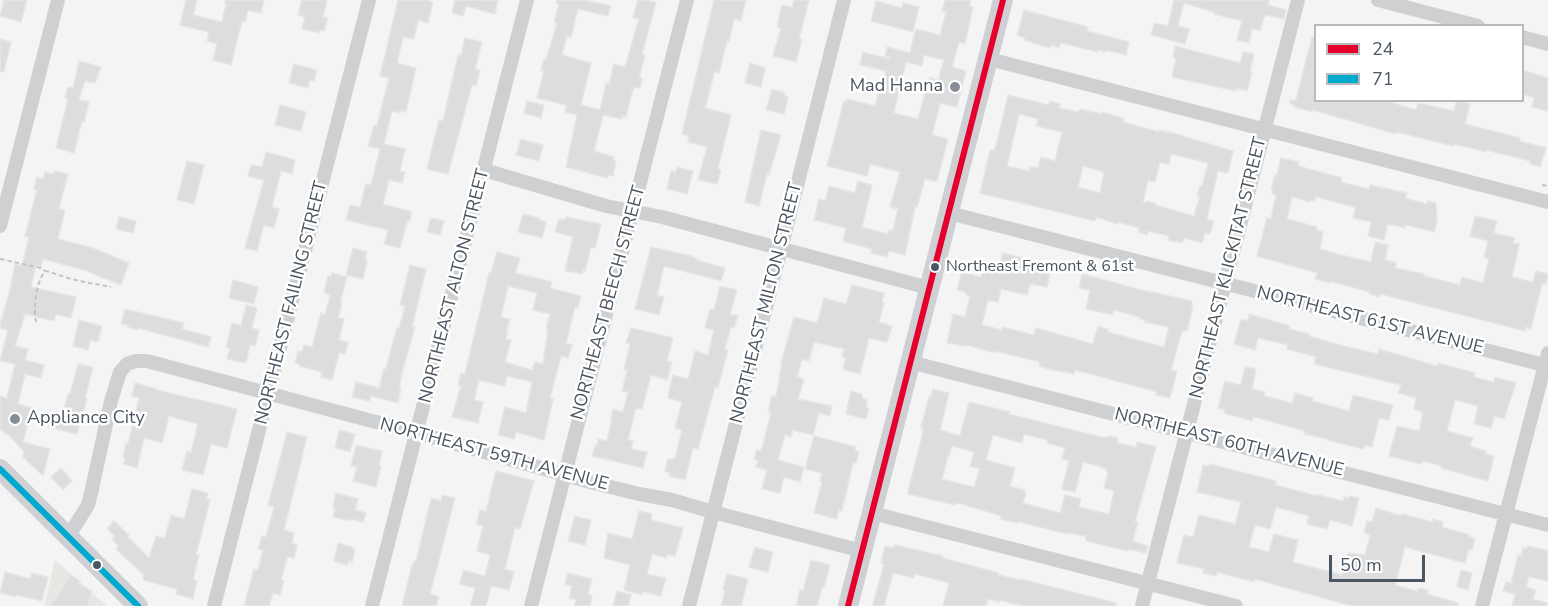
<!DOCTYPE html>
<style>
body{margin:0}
#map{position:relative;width:1548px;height:606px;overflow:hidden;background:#f4f4f4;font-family:"Nunito Sans",sans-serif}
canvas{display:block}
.legend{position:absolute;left:1314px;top:24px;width:210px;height:78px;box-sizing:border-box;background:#fff;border:2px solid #b7bbc0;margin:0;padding:8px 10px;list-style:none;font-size:18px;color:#4a5661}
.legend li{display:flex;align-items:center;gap:12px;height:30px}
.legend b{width:30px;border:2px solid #b7bbc0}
.scale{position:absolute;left:1329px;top:555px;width:96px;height:27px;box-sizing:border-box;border:3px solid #4a5661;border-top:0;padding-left:8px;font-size:18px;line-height:21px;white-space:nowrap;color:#4a5661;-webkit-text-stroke:4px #fff;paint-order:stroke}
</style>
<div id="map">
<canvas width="1548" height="606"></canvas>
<ul class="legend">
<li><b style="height:8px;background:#e4002b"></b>24</li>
<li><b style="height:8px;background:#00a9ce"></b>71</li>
</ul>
<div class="scale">50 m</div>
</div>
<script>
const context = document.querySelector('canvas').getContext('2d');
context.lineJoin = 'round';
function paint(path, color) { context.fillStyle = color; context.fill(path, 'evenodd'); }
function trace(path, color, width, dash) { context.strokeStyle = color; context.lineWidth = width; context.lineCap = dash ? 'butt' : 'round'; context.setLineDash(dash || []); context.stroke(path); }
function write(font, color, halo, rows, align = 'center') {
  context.font = font + ' "Nunito Sans",sans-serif'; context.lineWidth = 5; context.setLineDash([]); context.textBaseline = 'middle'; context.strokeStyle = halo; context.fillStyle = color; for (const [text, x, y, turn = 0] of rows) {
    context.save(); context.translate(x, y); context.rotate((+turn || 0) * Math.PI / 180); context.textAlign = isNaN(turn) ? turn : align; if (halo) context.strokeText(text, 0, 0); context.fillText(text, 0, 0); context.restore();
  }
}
paint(new Path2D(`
 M55 560 107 606H44Z`), '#e8e7e3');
const building = new Path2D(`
 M4 0H27L21 22 0 16Z
 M186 0H197L193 15 222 22 226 4H225V0H264L261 13 248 10 245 22 242 21 231 65 213 60 217 44 207 41 209 32 180 25Z
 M302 0H327L323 17 328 18 324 31 320 30 319 33 302 29 305 17 298 15Z
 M398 0H430V2H433L428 23 418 20 414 39 403 37 397 63 416 68 406 112 401 111 400 113 392 111 384 144 405 149 400 171 405 172 402 183 389 180 383 204 412 212 409 222 407 221 400 248 384 244 388 230 346 220 350 205 360 207 366 184 371 185 380 149 368 146 374 125 377 126 389 78 380 76Z
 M455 0H498L495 14 466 6 463 16 452 13Z
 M557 0H585L611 6 608 16 578 9 571 37 567 36 562 55 591 63 581 105 600 110 606 83 609 84 614 64 625 67 639 19 633 18 638 0H646L656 2 642 55 645 56 639 78H642L640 88 635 87 634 89H633L626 117 622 116V119L603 115 594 151 614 157 613 160 616 161 613 176 608 175 607 178 566 167 577 115 565 112 566 105 537 98 544 71H541L544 59 546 60 557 23 554 22 559 4 556 3Z
 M714 0H746L741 21 734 19 729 42 727 41 719 73 715 71 705 108 731 115 718 169 721 170 717 184 698 180 707 147 688 142 689 136 682 134Z
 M794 0H809L799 39H802L796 62 773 56 781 28 777 27 782 5 792 7Z
 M945 0H971L969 6 973 7 965 44 959 42 952 67 966 71 957 107 940 103 932 135 948 139 937 182 925 179 917 207H915L905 255 889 251 887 257 871 253 872 249 843 241 846 228 814 220 819 199 825 201 829 186 855 193 858 181 872 185 862 227 888 234 889 230 893 231 898 209 890 207 900 172 870 164 867 176 827 166 844 101 847 102V99L875 106 879 90 881 91 886 71 860 65 863 52 889 59V57L885 56 887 47 910 53 916 29 940 35 946 12 942 11ZM924 55 944 60 938 80 929 78 918 119 894 113 906 62 922 66Z
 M1174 0H1269L1268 5 1286 10 1284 19 1265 15 1260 31 1252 29 1249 43 1237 40 1242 21 1214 14V12L1184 3 1178 26 1189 29 1185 44 1151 35 1154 23 1168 26Z
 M876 1 902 8 903 3 919 7 913 32 871 21Z
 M1024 10 1088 27 1087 31 1129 42 1126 55 1107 50 1106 52 1097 50V52L1061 43 1059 48 1051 45 1050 48 1024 40 1025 38 1017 35Z
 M1312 37 1316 38V100H1384L1416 110 1418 103 1454 111 1456 101 1470 104 1465 124 1520 138V141L1546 148 1540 167 1530 164V161L1486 150V152L1454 144 1453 146 1397 132 1396 134 1313 110V112L1294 107 1295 105 1290 104V100H1296Z
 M465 38 482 42 475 69 480 70 476 86 472 85 448 174 427 169 439 120 443 121 458 55 461 56Z
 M0 39 11 42 4 72 0 71Z
 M1175 46 1240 63 1243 52 1254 54 1250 71 1252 72 1247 91 1236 88V91L1172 77 1176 58 1173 57Z
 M79 61 101 67 95 83 85 81 79 99V100L89 102 84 122 82 121 74 153 56 148 68 99 65 98 68 87 73 88Z
 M750 63 765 68 761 87 745 83Z
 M294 64 317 70 314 81 310 80 308 88 289 83Z
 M1522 70 1548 78V111L1532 107 1534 98 1522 94Z
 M772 89 785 93 784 96 788 97 784 114 766 110Z
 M1008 95 1049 105 1050 101 1060 104 1059 108 1079 112 1080 109 1102 114 1103 112 1124 119 1123 122 1159 132V130L1176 134 1233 151 1228 173 1218 171 1207 218H1208V220L1214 221 1210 234 1205 233 1202 243 1184 238 1182 243 1168 240 1169 236 1148 231 1147 235 1138 232 1139 228 1118 222 1117 224 1096 217 1095 221 980 193 990 150 994 151 996 146ZM1019 114 1038 119 1036 126 1062 132 1055 161 1041 157 1038 168 1030 167 1029 171 1007 166ZM1171 154 1208 163 1202 186H1200L1197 196H1200L1194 216 1155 205V203L1147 201 1146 203 1143 202 1148 180 1155 182 1160 162 1169 164ZM1083 166 1104 172 1100 193 1078 187Z
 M527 101 544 105 541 118 524 113Z
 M280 105 306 112 301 131 275 125Z
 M761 130 781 135 769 175 767 174 759 206 745 202Z
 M521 139 543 145 539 161 516 155Z
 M266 152 295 160 292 174 281 171 272 207 279 209 274 228 264 225 257 251 245 248 264 180 248 176 251 165 262 167Z
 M1281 158 1299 162 1298 166 1342 178 1341 182 1369 189 1370 185 1393 190 1407 193 1405 198 1427 204 1428 201 1436 203 1437 222 1434 232 1406 225 1405 228 1388 224 1384 240 1368 236 1371 222 1353 218 1356 207H1354L1316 197 1315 201 1310 200V202L1292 197 1287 219 1317 227 1316 230 1323 232 1320 249 1337 254 1371 262 1375 242 1388 245 1385 260 1396 263 1395 268 1424 274 1423 276 1460 285 1462 277 1483 283 1489 259 1484 257 1488 241 1470 236 1475 216 1497 221 1494 233 1515 238 1513 243 1519 244 1512 277 1533 282 1536 271 1548 274 1546 284H1542L1531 329 1526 327 1525 331 1423 305 1380 294V297L1369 294V292L1330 281V283L1315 279 1317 273 1257 256 1267 218 1271 219 1276 195 1272 194 1273 189H1271L1275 175H1277Z
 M187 161 204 165 194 204 177 200Z
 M677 167 693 171 687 194 667 189 671 171 676 172Z
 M54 171 68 174 59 209 65 210 58 239 93 248 129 263 121 285 84 270 43 259 41 266 36 265 31 287 76 297 71 318 56 314 54 321 25 314 15 346 28 349 25 360 44 365 41 378 25 374 18 404 32 408 23 442 50 449 43 476 23 457 24 452 9 435 0 430V396L7 398 15 364 0 361 8 330 0 328V325L9 294 15 264 22 266 29 237 25 236 37 190 34 189 37 177 43 179 45 172 53 174Z
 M523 214 539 218V220L546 222 542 238 518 232Z
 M119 217 136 221 133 233 116 229Z
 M566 217 601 224 595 248 591 247 585 271 583 270 582 274 565 271 573 237 555 232 559 219 565 220Z
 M431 218 444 221 440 235 427 232Z
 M651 247 691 256 697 259 696 260 725 268 721 281 664 266 657 295 664 297 659 315 635 309Z
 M353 248 367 252 365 259 367 260 363 279 346 275Z
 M497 252 520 258 515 273 552 282 550 288 581 296 578 308 575 307 566 343 572 345 568 358 561 356 550 398 553 399 544 440 516 432 514 439 498 435 505 407 526 413 532 382 507 376 505 386 479 380 474 400 483 402 478 423 452 417 461 386 458 385 461 373 465 374 489 273H491ZM508 286 537 293 533 310 550 314 546 329H548L543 364 535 362 532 370 505 362 511 340 506 339 508 333 506 332 510 319 501 317Z
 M1003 253 1046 264 1044 268 1051 270 1047 287 1032 284V285L1030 284 1027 295 1001 289 998 302 988 300 982 325 1002 330 1003 327 1034 335 1036 328 1093 344 1098 326 1109 330 1108 332 1164 347 1169 327 1144 322 1145 320 1140 319V317L1114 310 1113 315 1086 309 1090 290 1079 288 1082 274 1138 289 1192 301 1191 305 1193 306 1187 331H1182L1171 370 1177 371 1170 398 1156 395 1157 392 1094 375 1075 370 1074 374 1056 370V371L1039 366 1040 362 996 351V353L966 345 965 346 947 343 953 314 965 317 970 296 966 295V292L957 290 962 272 981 277 984 262 999 266Z
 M410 265 426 269 412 327H415L402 373 399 387 401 388 398 403 371 396 369 401 352 397 356 382 379 388 384 368 386 369 397 327 399 328 405 306 400 305Z
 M332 273 347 277 340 303H342L338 318 344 319 339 340 348 342 345 354 339 353 332 380 321 377 322 372 299 366V364L295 363 298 351 302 352 304 345 312 347 321 313 325 315 330 295 324 293 328 276 331 277Z
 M233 280 258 287 254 304 229 298Z
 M852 285 884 293 882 302 884 303 879 322 892 326 887 342 869 338 860 374 843 369 846 358 842 357 844 349 814 342 809 361 802 359 797 377 804 379 798 399 832 406 830 416 819 413 813 435 793 430 791 437 785 435 778 460 804 467 800 482 784 477 780 493 762 489 767 470 756 467 758 461 754 459 757 450 760 451 762 448 771 413 768 412 772 396 776 397 782 363H781L794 317 817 323 824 298 846 304Z
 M720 286 737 290 730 314 738 316 734 328 731 327 725 349 728 350 718 388 715 387 698 449 693 448 685 480 669 476 670 473 665 471 668 459 673 460V458H675L682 430 675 428 682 402 668 398 670 387 673 375 688 379 695 351 708 355 714 330 705 328 710 309 714 310Z
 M246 305 257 308 252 328 259 330 255 346 250 345 246 363 227 359 230 348 226 347 232 323 241 326Z
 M125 309 184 323 182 329 211 337 208 347 138 328V330L127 327 128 325 121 324Z
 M1249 314 1290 326 1289 329 1309 334V336L1343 346 1378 354 1379 349 1437 366 1438 363 1475 373 1474 377 1494 382 1495 377 1516 383 1504 419 1495 416 1491 428 1474 424 1478 406 1455 400 1447 431 1473 438 1470 446 1486 451 1485 454 1494 456 1488 481 1441 468 1442 466 1423 461 1421 464 1389 456 1397 426 1419 431 1423 412 1414 409 1416 398 1398 393 1401 385 1314 364 1316 357 1287 349 1288 345 1258 338 1255 350 1234 344 1241 319 1248 321Z
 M79 320 102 326 98 342 90 340 88 350 73 346Z
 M631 328 673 338 667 361 672 362 667 380 651 375 642 409 636 408 628 440 633 441 631 449 647 452 643 468 592 456 595 445 597 446 598 439 607 441 612 419H611L613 409 623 412 628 392 622 391 627 370 624 369 630 344 626 343Z
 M78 364 93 367 85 398 87 399 77 434 48 427 52 411 63 413 68 394H70Z
 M1245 367 1256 369 1252 389 1265 392 1264 396 1292 403 1295 393 1313 398 1312 401 1349 411 1353 395 1393 405 1389 420 1379 418 1372 447 1365 445 1364 449 1327 440V439L1304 434 1305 431 1273 422 1253 417 1252 421 1224 413 1225 410 1218 408 1225 381 1241 385Z
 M135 383 157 389V390L237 409 227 448 211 444 203 475 182 470 187 451 191 452 198 424 169 416 162 443 144 438 137 468 124 464 125 458 123 457 126 443 128 444 139 398 132 396Z
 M933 389 949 393 940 430 960 436 969 402 1010 412 1009 414 1088 434 1107 438 1108 436 1118 438 1117 443 1136 447 1137 442 1156 447 1135 522H1138L1133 541 1148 546 1146 553 1129 549 1128 551 1086 541V536L1068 533 1067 534 1019 522 1018 523 1000 519 1001 516 962 504 956 503 955 505 908 494V491L922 436 923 428 921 427 929 397H931ZM1024 434 1047 440V443L1065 448 1062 459 1069 461 1062 489 1075 492 1083 462 1102 467V468L1107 469 1106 471 1108 472 1104 488 1114 491 1109 514 1079 507 1081 499 1065 495 1060 513 1023 503 1026 493 1024 492 1025 490 1010 486 1015 468 986 460 993 435 1022 443ZM952 446 974 452 970 466 980 469 974 487 942 479 948 456H949Z
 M851 391 862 394V398L867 400 866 407 869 408 866 419 846 414Z
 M339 430 355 434 350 452 335 448Z
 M287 432 307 437 284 530 294 533 292 543 297 545 294 558 287 557 281 580 284 581 280 595 273 593 269 606H244L254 569 258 570 263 550 258 549 262 536 266 537 274 507 268 505Z
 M814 436 856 447 855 451 859 452 856 463H853L842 511 839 510 836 519 814 513 822 482 820 481 822 473 805 469Z
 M356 445 382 451 379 465 381 466 376 487 353 481 357 467 351 466Z
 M1209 464 1276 481 1275 485 1318 496V495L1343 501 1344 497 1349 498 1350 496 1359 498 1352 526 1330 520 1327 529 1307 524 1309 516 1276 507 1270 529 1255 525 1249 547 1269 552 1274 534 1298 540 1293 562 1342 575 1348 553 1365 555 1370 535 1364 533 1367 521 1372 522 1376 508 1401 516 1402 514 1433 522V519L1443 522 1442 527 1470 535 1469 537 1475 539 1472 550 1469 549 1465 563 1405 547 1395 585 1417 591 1418 588 1428 590 1427 594 1458 603V606H1352L1255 579 1254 582 1217 572 1216 576 1203 573 1204 569 1177 563 1184 535 1193 537 1199 515 1235 524 1241 502 1197 492 1203 465 1209 466Z
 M61 468 72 481 63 490 51 477Z
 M496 471 534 481 520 529 515 527 505 569 514 572 509 590 491 586 486 606H470L475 588 460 584 463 570 485 576 490 555 477 551 483 526 476 524 480 510 486 511Z
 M192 489 208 493 206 499 210 500 196 555H199L193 580 197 581 193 599 176 594 177 589 143 580 144 575 116 549 118 546 112 539 115 536 107 529 114 521 129 535 128 537 149 558 156 536 165 538 171 515 184 519Z
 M336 493 358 499 355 510 366 513 363 522 351 519 350 521 333 517 335 508 333 507Z
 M442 495 455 498 430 594 439 597 436 606H402L412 565H413L414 561 416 562 431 498 441 501Z
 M639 511 652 514 651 520 683 528 675 556 667 554 666 558 652 554 647 574 666 578 661 596 643 592 642 595 624 590 630 565 604 558 608 533 632 539Z
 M575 516 591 520 585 545 568 541Z
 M338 543 352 547V548L355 549 352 562 348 561 347 565 334 561Z
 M895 545 943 556V558L999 573 998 575 1020 580V579L1116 603V606H1023L999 600V602L988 599 986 606H943L949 583 915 574 914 578 893 573 884 606H874L873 604 884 564 881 563 885 546 894 548Z
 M1528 546 1548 551V581L1529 577 1526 587 1536 590 1533 599 1548 603 1547 606H1512L1515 594 1503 591 1506 582 1511 583 1518 555 1521 556 1523 548H1527Z
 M755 547 773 552 768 572 749 567Z
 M811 560 830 565 824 587H822L817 606H796L800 590 803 591Z
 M1461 570 1472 573 1468 590 1457 587Z
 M5 572 30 579 32 573 48 577 42 601 17 595 16 597 0 593Z
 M568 573 592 579 588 594 592 595 590 606H574L576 600 569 598 572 586 565 584Z
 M727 574 748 579 741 606H721L725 591 723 590Z
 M71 575 80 581 78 583 92 591 88 606H50Z
 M617 591 631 595 628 606H613Z`);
paint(building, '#ddddde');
trace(building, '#e5e6e7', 1.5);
trace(new Path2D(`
 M1542 185 1548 186
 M0 259 41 268 45 271
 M36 322C33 307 36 283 45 271 52 272 60 276 68 278 82 282 96 284 111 287`), '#bcc7c4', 2, [4.5, 3]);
trace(new Path2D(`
 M1378 0 1478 26
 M1522 37 1548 44
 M989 59 1548 202
 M484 170 606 206 662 217 929 288
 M949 213 1548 366
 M0 226 58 0
 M910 362 1548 525
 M872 513 1236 606
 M68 537 88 505 92 489 111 401 120 372 127 364 136 361H147L417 433 590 482 639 494 672 500 713 512 862 551
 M214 606 369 0
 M372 606 527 0
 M531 606 687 0
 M689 606 781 249 844 0
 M1142 606 1298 0
 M1482 606 1548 353`), '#ced0d2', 14);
trace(new Path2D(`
 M0 469 138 606
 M848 606 1003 0`), '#ced0d4', 20);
trace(new Path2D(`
 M848 606 1003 0`), '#e4002b', 6);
trace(new Path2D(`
 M0 469 138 606`), '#00a9ce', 6);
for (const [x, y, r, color] of [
 [955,87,6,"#868d94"],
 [935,267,5,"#4a5661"],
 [15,419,6,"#868d94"],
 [97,565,5,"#4a5661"]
]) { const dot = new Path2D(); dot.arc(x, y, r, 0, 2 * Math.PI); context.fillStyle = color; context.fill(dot); trace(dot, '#fff', 2); }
write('16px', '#4a5661', '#fff', [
 ["Northeast Fremont & 61st",946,267]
], 'left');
write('18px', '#4a5661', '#fff', [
 ["Mad Hanna",943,87],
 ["Appliance City",27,419,"left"]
], 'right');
write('18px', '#4a5661', '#fff', [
 ["NORTHEAST KLICKITAT STREET",1229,268,-76],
 ["NORTHEAST ALTON STREET",455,286,-76],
 ["NORTHEAST FAILING STREET",292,303,-76],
 ["NORTHEAST BEECH STREET",609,303,-75],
 ["NORTHEAST MILTON STREET",767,303,-76],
 ["NORTHEAST 61ST AVENUE",1370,321,14],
 ["NORTHEAST 60TH AVENUE",1229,443,14],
 ["NORTHEAST 59TH AVENUE",494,455,15]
]);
</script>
